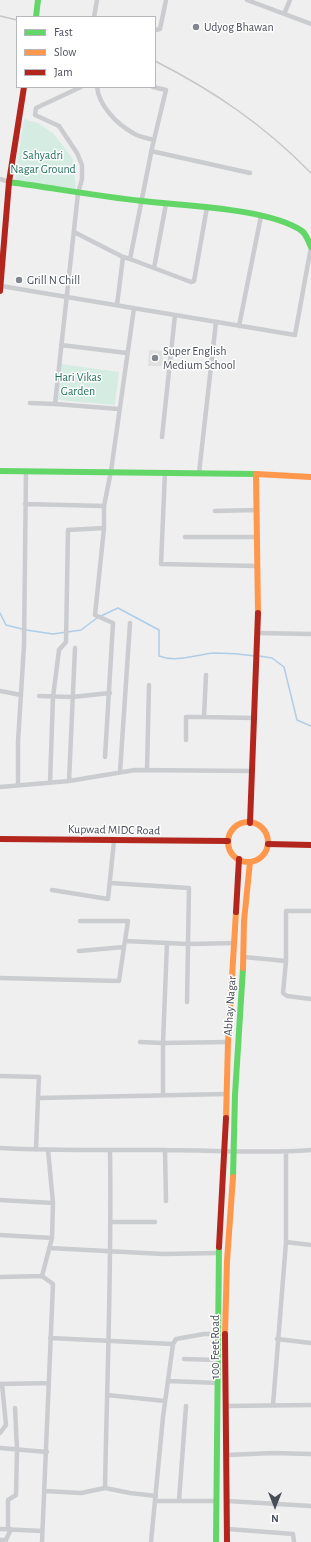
<!DOCTYPE html>
<style>
body{margin:0}
#map{position:relative;width:311px;height:1542px;overflow:hidden;background:#efefef;font-family:"Alegreya Sans",sans-serif}
canvas{display:block}
.legend{position:absolute;left:16px;top:16px;width:140px;height:72px;box-sizing:border-box;background:#fff;border:1px solid #b6b8bd;margin:0;padding:5px 7px;list-style:none;font-size:12px;color:#484d59}
.legend li{display:flex;align-items:center;gap:8px;height:20px}
.legend b{width:20px;border:1px solid #b6b8bd}
.north{position:absolute;left:255px;top:1486px;width:40px;height:40px;-webkit-text-stroke:3px #fff;paint-order:stroke;rotate:180deg;font-size:11px;font-weight:700;line-height:16px;text-align:center;color:#484d59}
.north::after{content:'';display:block;margin:auto;width:14px;height:18px;background:#484d59;clip-path:polygon(50% 0,100% 100%,50% 72%,0 100%)}
</style>
<div id="map">
<canvas width="311" height="1542"></canvas>
<ul class="legend">
<li><b style="height:5px;background:#63d668"></b>Fast</li>
<li><b style="height:5px;background:#ff974d"></b>Slow</li>
<li><b style="height:5px;background:#b3261e"></b>Jam</li>
</ul>
<div class="north">N</div>
</div>
<script>
const context = document.querySelector('canvas').getContext('2d');
context.lineJoin = 'round';
function paint(path, color) { context.fillStyle = color; context.fill(path, 'evenodd'); }
function trace(path, color, width, dash) { context.strokeStyle = color; context.lineWidth = width; context.lineCap = dash ? 'butt' : 'round'; context.setLineDash(dash || []); context.stroke(path); }
function write(font, color, halo, rows, align = 'center') {
  context.font = font + ' "Alegreya Sans",sans-serif'; context.lineWidth = 3; context.setLineDash([]); context.textBaseline = 'middle'; context.strokeStyle = halo; context.fillStyle = color; for (const [text, x, y, turn = 0] of rows) {
    context.save(); context.translate(x, y); context.rotate((+turn || 0) * Math.PI / 180); context.textAlign = isNaN(turn) ? turn : align; if (halo) context.strokeText(text, 0, 0); context.fillText(text, 0, 0); context.restore();
  }
}
paint(new Path2D(`
 M149 350 163 351 162 366H148Z`), '#e1e0e0');
paint(new Path2D(`
 M24 119 38 123 54 134 73 159 76 190 15 180Z
 M61 364 119 372 115 405 58 400Z`), '#d5ece3');
trace(new Path2D(`
 M0 613 6 625 22 629
 M101 616 118 608 159 630V656C177 663 197 654 215 653 228 653 242 654 255 656
 M26 630 53 634 81 630 97 618
 M259 656 272 658 284 667 297 720 311 726`), '#aecde6', 1.5);
trace(new Path2D(`
 M247 0 311 24
 M284 14 290 0
 M94 17 97 0
 M155 30 160 29 166 0
 M81 87 36 108 35 115 59 126 77 153 82 165V179L78 193 55 404 119 409
 M97 87C99 106 117 124 133 133 138 137 147 138 154 140
 M151 151 250 173
 M0 179 9 182V179
 M74 232 123 257
 M130 259 191 282 194 281 207 207
 M154 268 166 204
 M1 286 295 335 311 247
 M117 305 123 257 130 259 152 148 166 90 153 87
 M239 326 261 216
 M61 345 127 353
 M30 403 55 404
 M162 437 175 315
 M165 472 161 564 257 566
 M199 473 216 322
 M25 504 104 506 111 471 134 308
 M215 511 257 510
 M104 528 95 615 113 623 105 757
 M185 537H257
 M258 633 311 634
 M206 675 204 717 253 718
 M0 691 21 695
 M39 696 72 697 110 693
 M186 740V717H204
 M147 770 149 685
 M120 772 130 623
 M69 781 75 648
 M50 783 53 697 59 650 66 642 68 530 104 528V506
 M18 785V742L24 645 26 471
 M0 787 69 781 135 770 252 771
 M110 883 189 888 188 944 125 941
 M52 890 108 899 114 841
 M311 911H286V961L283 993 287 996 311 999
 M79 951 124 947 128 921H80
 M244 957 286 961
 M0 978 119 981 124 947
 M187 1002 188 944 235 943
 M140 1042 163 1043 167 943
 M0 1076 39 1077 38 1098 227 1094
 M163 1093V1043L228 1042
 M0 1148C55 1151 110 1150 165 1150 214 1150 262 1154 311 1150
 M36 1150 38 1098
 M165 1150 166 1201
 M286 1152V1242L311 1245
 M0 1200 53 1203
 M111 1222H155
 M0 1235 52 1238 53 1203 48 1150
 M49 1248 163 1254 219 1253
 M0 1277 42 1276 52 1238
 M50 1338 173 1344
 M277 1339 311 1343
 M184 1359 218 1360
 M169 1381 218 1383
 M0 1384 48 1383
 M107 1395 165 1401
 M273 1405 286 1242
 M226 1406 311 1405
 M0 1433 6 1425 2 1384
 M0 1448 47 1452
 M227 1455 273 1453 311 1454
 M105 1488 130 1493 156 1496
 M44 1491 81 1493 105 1488C107 1376 112 1264 110 1152
 M179 1500 186 1406
 M156 1501H215
 M227 1501 311 1506
 M0 1529 42 1531
 M8 1529V1500L16 1495 17 1450 15 1408
 M228 1529 293 1534 294 1542
 M0 1540H6L11 1529
 M42 1542C46 1456 49 1370 53 1284L42 1276
 M151 1542 163 1417 173 1344 176 1339 204 1334H218`), '#cbcccf', 4.5);
trace(new Path2D(`
 M36 17 38 0
 M9 182C53 188 97 196 142 201 183 206 269 208 302 231 306 234 309 242 311 247
 M0 471 256 474
 M233 1177 235 1095 243 968
 M216 1542 219 1247`), '#63d668', 6);
trace(new Path2D(`
 M258 613 256 474 311 477
 M228 842a20 20 0 1 1 40 0a20 20 0 1 1-40 0Z
 M243 968 244 921 250 862
 M226 1118 228 1042 236 912
 M225 1334 227 1261 233 1177`), '#ff974d', 6);
trace(new Path2D(`
 M0 291 9 182 24 87
 M250 823 258 613
 M0 839 228 841
 M268 844 311 845
 M236 912 239 859
 M219 1247 226 1118
 M225 1334 227 1542`), '#b3261e', 6);
trace(new Path2D(`
 M0 16 17 20
 M155 61C214 91 264 125 311 173`), '#c5c6c8', 1.5);
for (const [x, y, r, color] of [
 [196,27,4,"#82868e"],
 [19,280,4,"#82868e"],
 [155,358,4,"#82868e"]
]) { const dot = new Path2D(); dot.arc(x, y, r, 0, 2 * Math.PI); context.fillStyle = color; context.fill(dot); trace(dot, '#fff', 1.5); }
write('12px', '#484d59', '#fff', [
 ["Udyog Bhawan",204,27],
 ["Grill N Chill",27,280],
 ["Super English",163,351],
 ["Medium School",163,365]
], 'left');
write('12px', '#21725c', '#fff', [
 ["Sahyadri",43,155],
 ["Nagar Ground",43,169],
 ["Hari Vikas",78,377],
 ["Garden",78,391]
]);
write('12px', '#484d59', '#fff', [
 ["Kupwad MIDC Road",114,830,1],
 ["Abhay Nagar",230,1006,-86],
 ["100 Feet Road",215,1347,-90]
]);
</script>
